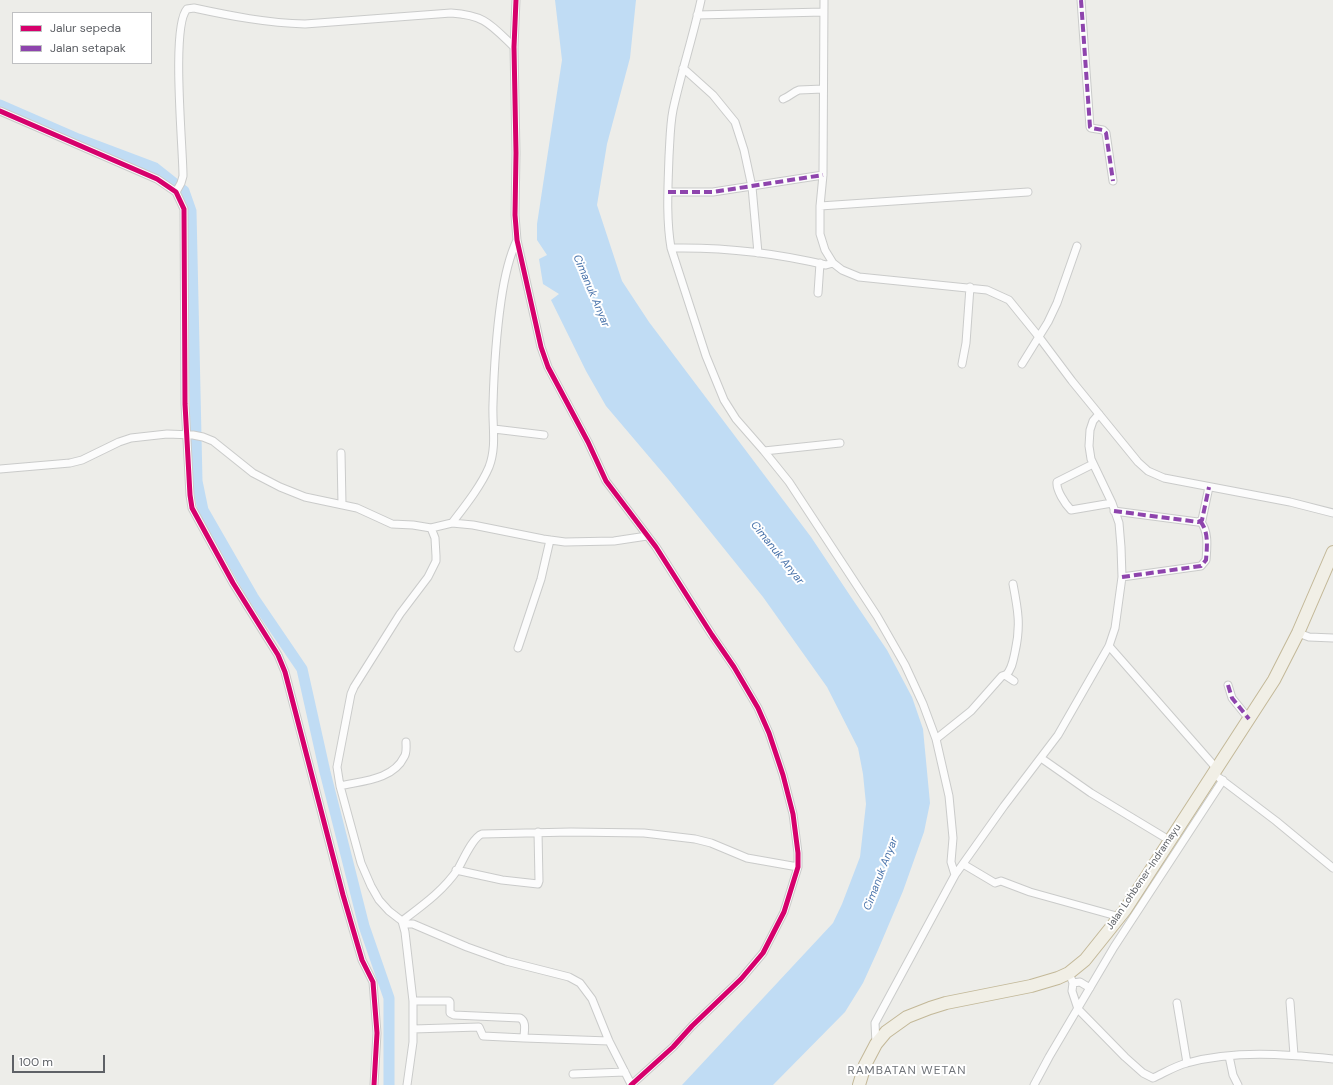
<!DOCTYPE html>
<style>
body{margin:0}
#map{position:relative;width:1333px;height:1085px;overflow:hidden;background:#edede9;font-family:"DM Sans",sans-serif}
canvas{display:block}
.legend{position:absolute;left:12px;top:12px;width:140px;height:52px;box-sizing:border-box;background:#fff;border:1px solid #bfc0c2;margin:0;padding:5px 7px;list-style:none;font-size:12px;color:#5e6166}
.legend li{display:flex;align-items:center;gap:8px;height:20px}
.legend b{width:20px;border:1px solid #bfc0c2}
.scale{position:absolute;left:12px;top:1055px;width:93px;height:18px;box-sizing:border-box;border:2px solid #5e6166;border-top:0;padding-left:5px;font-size:12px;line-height:14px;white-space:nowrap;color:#5e6166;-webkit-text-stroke:3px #fff;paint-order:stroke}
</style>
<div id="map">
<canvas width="1333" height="1085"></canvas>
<ul class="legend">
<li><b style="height:5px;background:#d6006c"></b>Jalur sepeda</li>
<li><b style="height:5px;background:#8e44ad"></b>Jalan setapak</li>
</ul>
<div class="scale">100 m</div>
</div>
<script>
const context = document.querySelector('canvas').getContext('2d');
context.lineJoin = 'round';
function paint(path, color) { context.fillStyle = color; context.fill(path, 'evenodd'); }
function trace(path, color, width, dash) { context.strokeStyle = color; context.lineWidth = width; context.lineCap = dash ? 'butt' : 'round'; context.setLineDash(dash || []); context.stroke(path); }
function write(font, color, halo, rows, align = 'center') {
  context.font = font + ' "DM Sans",sans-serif'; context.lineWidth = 4; context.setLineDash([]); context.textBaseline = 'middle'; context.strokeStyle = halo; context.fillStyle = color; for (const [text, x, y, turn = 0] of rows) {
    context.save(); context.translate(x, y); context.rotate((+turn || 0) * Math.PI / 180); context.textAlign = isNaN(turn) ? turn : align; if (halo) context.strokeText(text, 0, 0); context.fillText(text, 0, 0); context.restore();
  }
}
paint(new Path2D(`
 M555 0H636L630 58 607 144 597 205 622 281 649 322 811 537 851 597 887 650 912 697 923 729 930 803 924 832 903 891 878 950 863 983 845 1012 773 1085H682L833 923 842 904 860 857 866 804 863 774 858 748 827 687 763 597 668 479 606 406 586 371 551 300 559 294 543 284 539 259 547 255 537 240V224L562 60Z`), '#c0dcf4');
trace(new Path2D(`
 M0 105 78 139 155 168 184 191 191 211 197 481 203 510 253 597 302 669 325 772 364 926 389 998V1085`), '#c0dcf4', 11);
const minor = new Path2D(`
 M516 0 514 47 516 153 515 215 517 240 541 347 548 367 588 442 606 481 656 547 712 635 734 667 758 708 769 733 783 775 793 814 798 853V867L784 912 763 953 741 979 692 1026 673 1047 631 1085
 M824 0 823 175 820 206V234L825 250 833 263 842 270 859 277 987 290 1009 300 1039 337 1072 381 1138 462 1148 471 1164 478 1290 502 1333 513
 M1081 0 1090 127 1091 128 1103 130 1106 133 1113 181
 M697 15 824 12
 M683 68 713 95 735 122 744 150 752 187 758 253
 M783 99C789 97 793 92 799 90L823 89
 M0 111 157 179 176 192 184 209 185 404 190 495 192 508 233 583 278 655 285 672 343 895 362 960 373 982 377 1033 374 1085
 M176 192 181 183 183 176C183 147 171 26 187 9L194 8C231 16 267 23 305 24L451 13C485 15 491 25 514 47
 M668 192H713L823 175
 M820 206 1028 192
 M671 248C666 218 668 187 669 156 670 141 670 125 673 110 681 73 693 37 701 0
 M833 263 826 265C776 253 723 247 671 248L706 356 724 400 736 419 764 451 789 482 877 616 905 665 923 704 936 739 949 796 953 838 951 862 955 875
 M818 293 820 263
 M962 364 966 343 970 287
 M1022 364 1048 322 1057 303 1077 246
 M494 429 544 435
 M764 451 840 443
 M341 453 342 504
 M1093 464 1057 482C1056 490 1065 504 1071 510L1112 503
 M0 469 70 463 82 460 119 442 131 438 167 434 193 435 203 437 213 441 253 473 280 487 305 497 357 508 392 524 413 525 431 528 452 523 473 525 543 539 565 542 614 541 647 536
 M1114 511 1198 522 1202 520 1209 487
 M452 523C465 506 481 486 489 467 497 446 492 425 493 404 494 369 496 336 501 301 504 280 508 259 517 240
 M1122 577 1201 566 1206 560C1207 547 1209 531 1200 521
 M1298 633 1309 637 1333 638
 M1109 646 1217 769
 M518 648 541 579 550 540
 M1006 675C1012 669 1013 661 1015 652 1021 626 1018 610 1013 584
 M1228 685 1232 698 1249 719
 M936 739 971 711 1002 676 1005 675 1014 681
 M1041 758 1091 793 1169 840
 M1214 774 1276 821 1333 868
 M340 786C361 781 393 780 404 757 407 753 406 747 406 742
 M963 864 995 883 1001 881 1030 892 1120 917
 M456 870 502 880 538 884 539 881 538 832
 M402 921C423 905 443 891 458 869 463 860 473 837 482 834L571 832 644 833 695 839 711 843 747 858 798 867
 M403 924H413L467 947 506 961 569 977 580 983 592 999 609 1041 631 1084
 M1069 973 1073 983 1072 991 1078 1009 1125 1057 1143 1073 1153 1078C1164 1073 1175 1066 1187 1063 1234 1050 1285 1054 1333 1059
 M1073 983 1080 982 1090 988
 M413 1001H449L450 1002V1013L454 1015 520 1018C527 1022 524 1030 524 1038L609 1041
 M1290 1002 1294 1055
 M1177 1003 1187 1063
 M413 1029 479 1027 483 1036 524 1038
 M876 1044 875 1023 955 875 1004 806 1058 735 1109 646 1115 628 1122 577 1121 547 1119 523 1112 503 1091 459 1089 446 1090 430 1093 421 1099 414
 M1229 1056 1233 1075 1238 1085
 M573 1074 625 1072
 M407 1085 413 1042V1001L405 932 402 921 389 911 379 900 371 886 361 863 340 786 337 767 351 694 354 687 400 614 428 577 436 561V556L435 538 431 528
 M1034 1085 1049 1057 1114 947 1223 780`);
const trunk = new Path2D(`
 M859 1085 865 1065 876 1044 886 1032 907 1017 930 1008 946 1003 1031 986 1058 978 1069 973 1085 960 1125 910 1274 680 1298 633 1333 552`);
trace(minor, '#cacbca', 9);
trace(trunk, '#c3b898', 14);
trace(minor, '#fcfcfc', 7);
trace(trunk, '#f1efe6', 12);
trace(new Path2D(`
 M1081 0 1090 127 1091 128 1103 130 1106 133 1113 181
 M668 192H713L823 175
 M1114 511 1198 522 1202 520 1209 487
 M1122 577 1201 566 1206 560C1207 547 1209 531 1200 521
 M1228 685 1232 698 1249 719`), '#8e44ad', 4, [8, 4]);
trace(new Path2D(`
 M516 0 514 47 516 153 515 215 517 240 541 347 548 367 588 442 606 481 656 547 712 635 734 667 758 708 769 733 783 775 793 814 798 853V867L784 912 763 953 741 979 692 1026 673 1047 631 1085
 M0 111 157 179 176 192 184 209 185 404 190 495 192 508 233 583 278 655 285 672 343 895 362 960 373 982 377 1033 374 1085`), '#d6006c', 5);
write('10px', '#5e6166', '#fff', [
 ["Jalan Lohbener-Indramayu",1144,877,-56]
]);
write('italic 11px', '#4a74ab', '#fff', [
 ["Cimanuk Anyar",591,291,67],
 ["Cimanuk Anyar",777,553,51],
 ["Cimanuk Anyar",881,874,-69]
]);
context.letterSpacing = '1px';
write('12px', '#6f7378', '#fff', [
 ["RAMBATAN WETAN",907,1071]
]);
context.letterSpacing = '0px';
</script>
